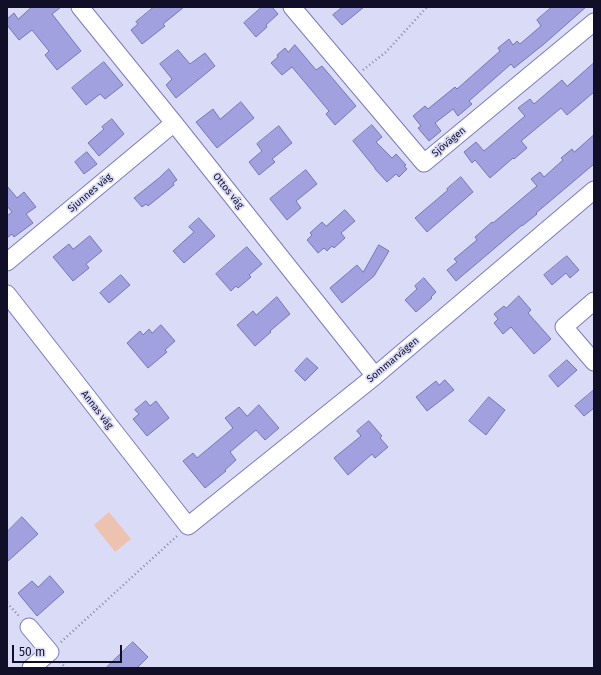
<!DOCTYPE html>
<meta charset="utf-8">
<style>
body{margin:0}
#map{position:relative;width:601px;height:675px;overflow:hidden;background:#dadbf7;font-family:"Fira Sans",sans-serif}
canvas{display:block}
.frame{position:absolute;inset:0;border:8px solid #110f28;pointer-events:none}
.scale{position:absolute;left:12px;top:645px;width:110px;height:18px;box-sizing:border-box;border:2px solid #110f28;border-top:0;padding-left:5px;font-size:12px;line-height:14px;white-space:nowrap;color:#110f28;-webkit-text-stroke:3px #dadbf7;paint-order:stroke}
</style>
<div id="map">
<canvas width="601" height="675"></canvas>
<div class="frame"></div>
<div class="scale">50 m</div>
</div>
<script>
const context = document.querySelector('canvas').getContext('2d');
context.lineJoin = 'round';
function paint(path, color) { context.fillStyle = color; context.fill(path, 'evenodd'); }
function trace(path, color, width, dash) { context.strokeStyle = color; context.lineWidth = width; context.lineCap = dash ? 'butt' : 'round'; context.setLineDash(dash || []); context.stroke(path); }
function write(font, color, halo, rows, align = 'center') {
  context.font = font + ' "Fira Sans",sans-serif'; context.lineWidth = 3.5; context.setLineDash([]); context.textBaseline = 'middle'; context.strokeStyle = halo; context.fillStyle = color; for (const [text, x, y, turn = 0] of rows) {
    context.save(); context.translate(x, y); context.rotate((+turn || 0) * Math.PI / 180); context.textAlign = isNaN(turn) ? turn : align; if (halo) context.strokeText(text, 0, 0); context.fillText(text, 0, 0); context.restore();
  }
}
paint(new Path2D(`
 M109 512 131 539 115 552 94 525Z`), '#edc2b0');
const building = new Path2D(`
 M32 7H61L52 14 81 51 57 70 45 55 49 51 32 30 19 40 7 25V19L14 13 18 19Z
 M154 7H184L163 24 165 26 142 44 131 30 138 24 136 22Z
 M262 7H272L278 14 266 25 267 27 256 37 244 23Z
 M343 7H364L342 25 333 15Z
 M552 7H586L544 44 514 68 511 64 469 101 472 104 458 116 453 109 435 123 441 131 429 141 418 128 421 126 413 116 425 106 428 109 455 87 457 89 500 51 498 48 509 39 513 45 517 41 520 44 541 26 537 20Z
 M295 45 316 70 322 66 356 106 335 125 326 114 329 111 292 67 282 75 271 63 278 57 277 55 285 48 288 52Z
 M178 50 190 64 205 53 215 66 176 98 166 85 172 79 160 64Z
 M104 62 123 85 105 99 100 94 86 105 72 88Z
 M594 63V92L567 115 561 108 521 141 527 148 514 159 513 158 490 178 475 160 472 163 464 152 476 142 484 151 525 116 518 108 530 99 534 104 562 80 567 86Z
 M241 102 254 118 217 148 196 122 213 109 220 119Z
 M112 119 124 134 99 156 88 143 104 129 102 127Z
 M372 125 382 137 376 142 392 158 396 154 406 165 404 166 407 169 399 177 396 174 387 182 375 169V168L353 141Z
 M279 126 292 143 272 159 275 162 259 175 249 162 262 151 257 144Z
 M594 135V164L536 213 537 214 522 226V225L456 281 447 270 457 262 454 259 477 240 475 237 492 222 493 223 537 186 531 179 540 172 544 177 563 160 561 158 572 149 574 152Z
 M87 152 97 164 84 174 75 162Z
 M169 169 177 180 173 183 174 185 148 206 146 204 142 207 134 198 159 178Z
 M306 170 317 184 296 201 301 208 287 220 270 199Z
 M461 177 473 192 427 232 415 218 448 190 447 189Z
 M7 186 17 198 24 192 36 207 26 214 33 223 14 237 12 234 7 238V216L12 212 7 206Z
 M345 210 355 221 341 233 345 238 334 248 332 246 327 251 324 248 318 253 307 240 312 235 310 233 322 222 326 226Z
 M199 218 215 236 184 263 173 251 194 232 189 227Z
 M90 236 102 251 86 264 89 268 73 281 53 257 69 244 73 249Z
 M379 245 389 251 374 276 342 303 330 288 357 265 363 272Z
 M247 247 262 264 249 275 251 277 238 288 236 286 231 291 216 274Z
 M567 256 579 270 570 278 566 273 552 285 544 275Z
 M121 275 130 285 109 303 100 293Z
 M424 278 436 292 431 297 432 298 416 312 405 300 417 289 415 286Z
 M519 296 531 310 528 313 551 339 534 354 511 327 503 334 494 323 498 319 494 314 504 306 506 308Z
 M277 297 290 314 270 331 271 332 255 346 237 325 253 311 256 315Z
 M161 325 175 341 165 350 167 352 148 368 127 343 140 331 143 335 149 329 152 333Z
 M307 358 318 368 305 381 295 371Z
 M567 360 577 370 558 387 549 376Z
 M445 380 454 390 427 411 416 397 436 381 439 385Z
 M594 390V408L584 416 575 406Z
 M489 397 505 410 486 435 469 421Z
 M146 401 150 406 156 401 169 418 147 436 133 419 139 414 135 410Z
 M259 405 279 428 265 440 256 430 230 452 236 460 225 470 226 471 205 488 183 461 193 453 197 458 233 428 225 418 239 407 247 416Z
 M369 421 382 436 380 438 388 447 375 458 372 454 348 475 334 458 361 436 357 431Z
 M22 517 38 534 7 562V532Z
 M50 576 64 592 37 616 18 593 32 581 38 587Z
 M133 642 148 657 137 668H106Z`);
paint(building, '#a2a1df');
trace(building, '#7776b6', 1);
const minor = new Path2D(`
 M80 7 174 123 375 376
 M292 7 424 163 594 22
 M7 262 174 123
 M7 294 188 526 375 376 594 190
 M594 301 564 327 594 362
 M29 627 50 652 31 668`);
trace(minor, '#7d7bbc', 19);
trace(new Path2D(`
 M363 70 386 52 427 7
 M7 603 19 616
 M61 642 177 536
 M60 662 66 668`), '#8888a3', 2.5, [1, 3]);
trace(minor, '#fff', 17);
write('10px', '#110f28', '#dadbf7', [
 ["Sjövägen",449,142,-40],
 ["Ottos väg",228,191,51],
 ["Sjunnes väg",90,193,-40],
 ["Sommarvägen",393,360,-40],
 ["Annas väg",97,410,52]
]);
</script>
